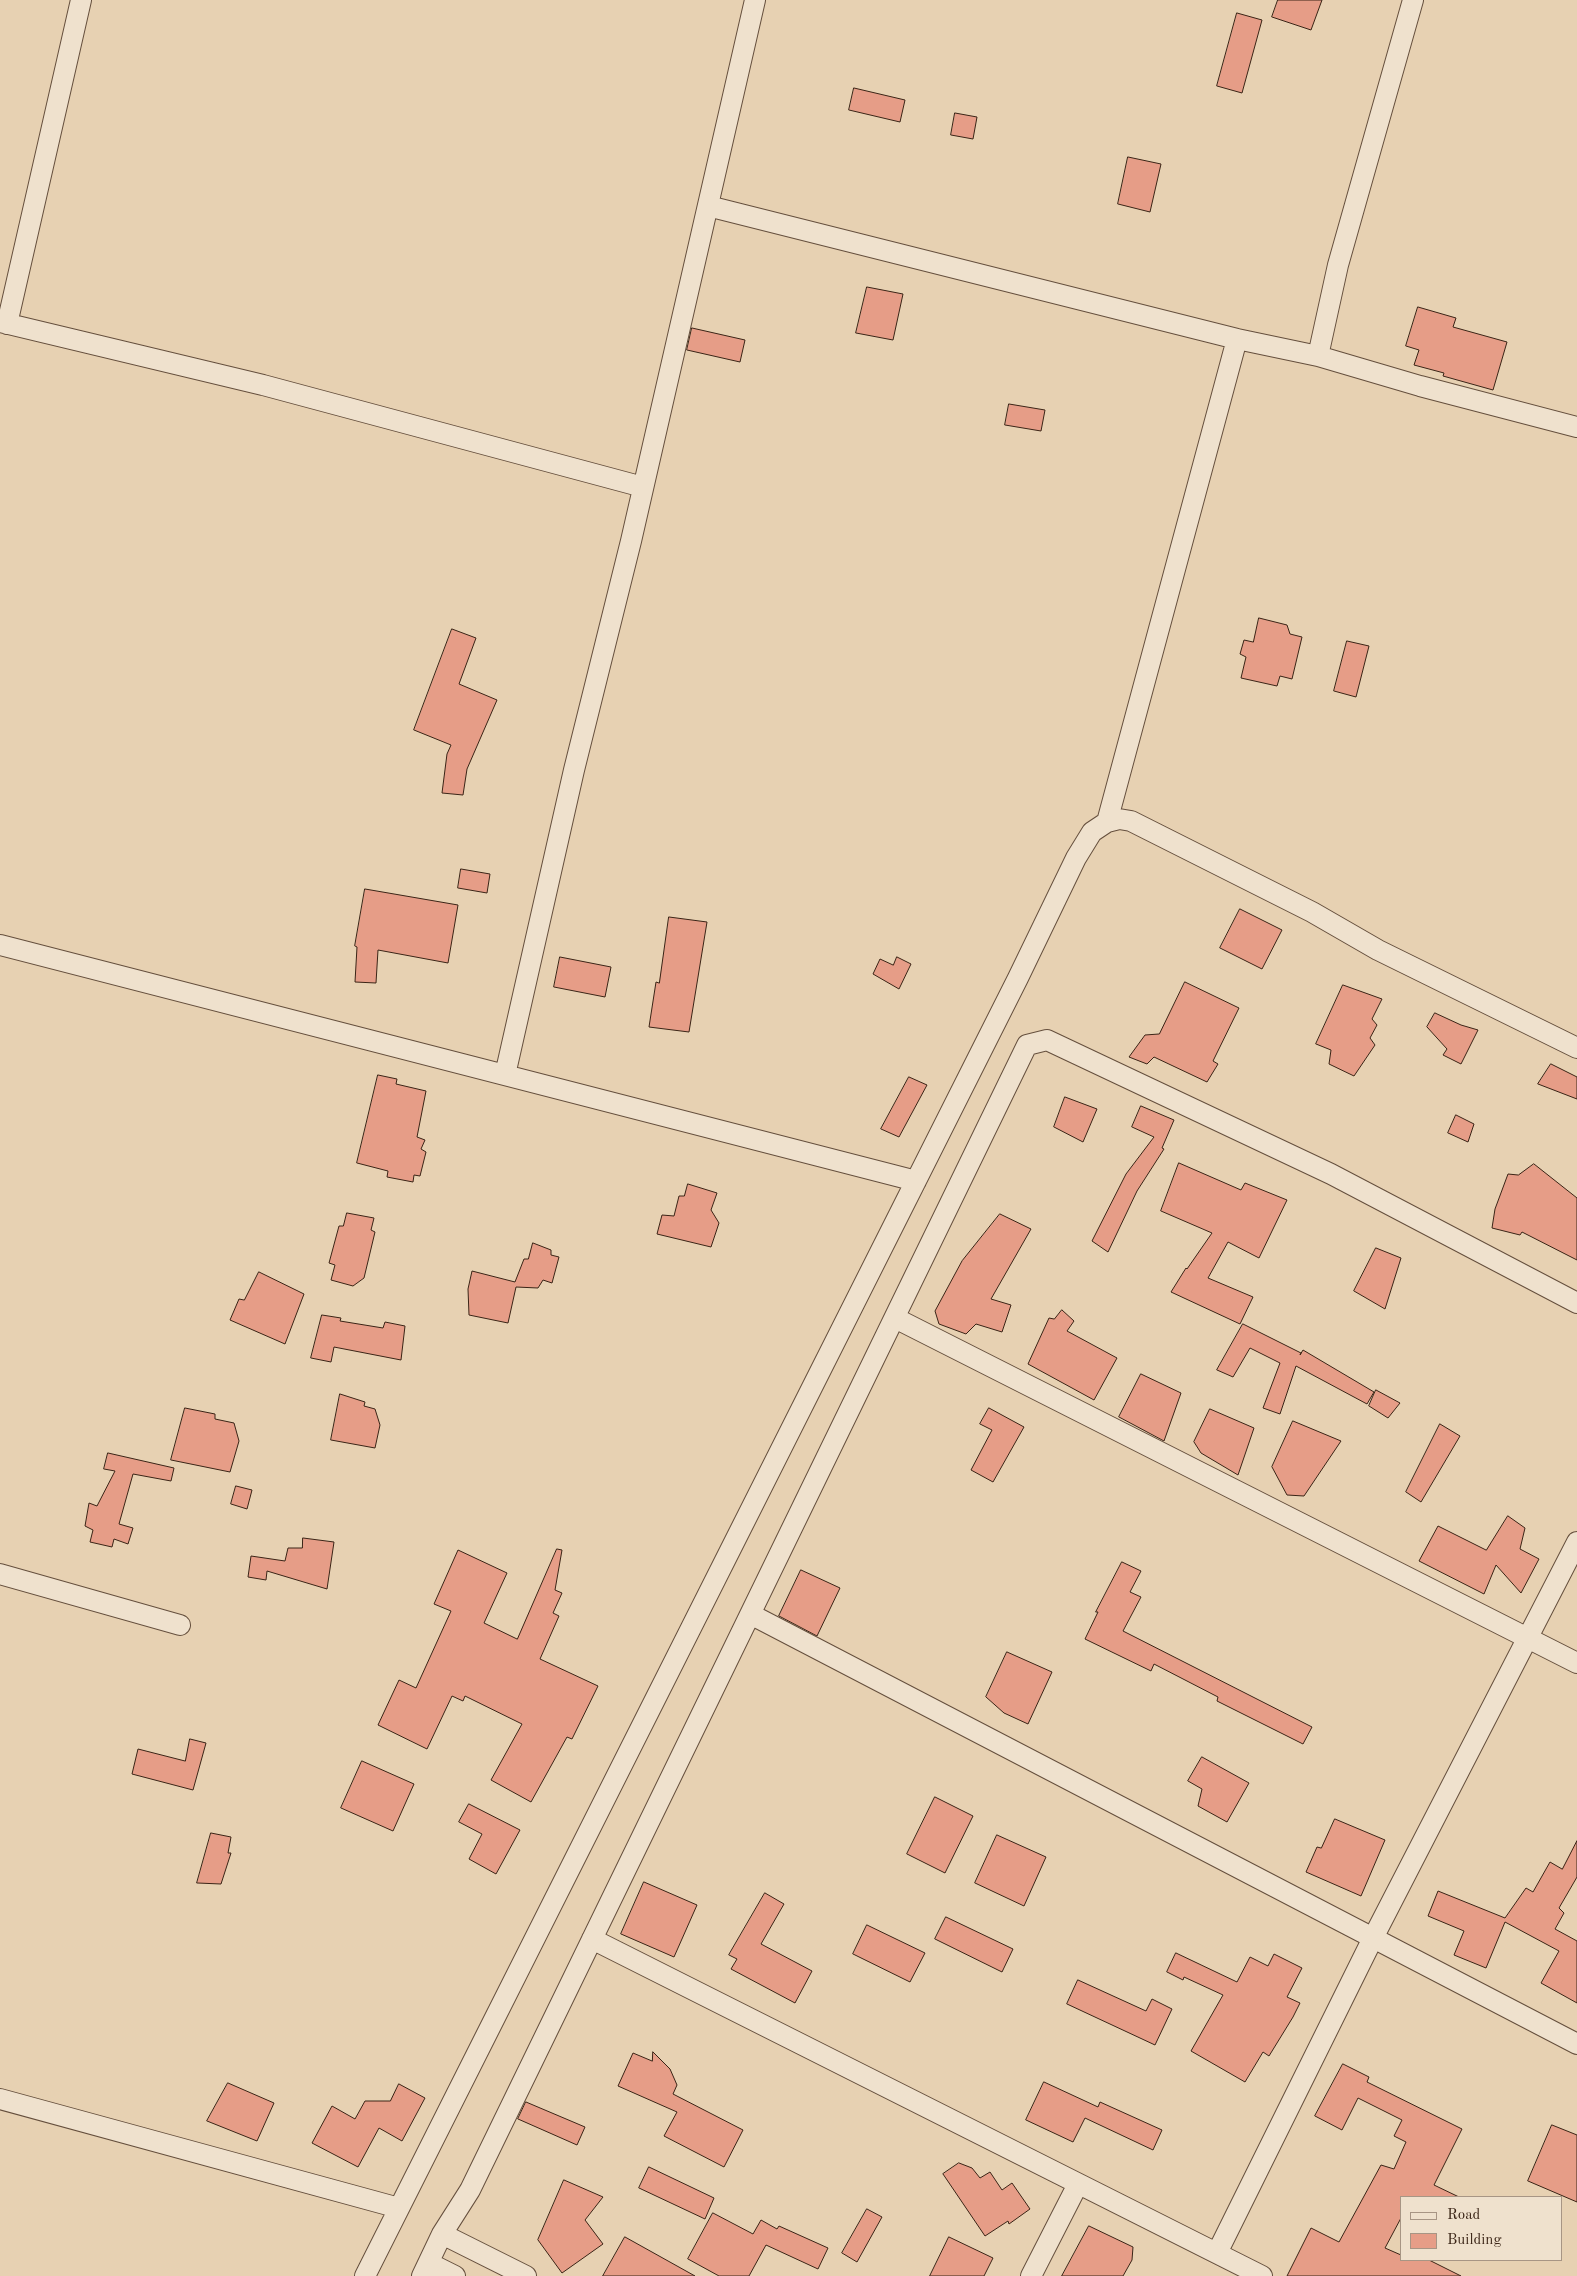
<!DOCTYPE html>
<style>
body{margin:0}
#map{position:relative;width:1577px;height:2276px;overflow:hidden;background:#e7d1b2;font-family:"Old Standard TT",serif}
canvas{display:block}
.legend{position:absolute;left:1400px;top:2196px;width:162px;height:65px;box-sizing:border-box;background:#efe1cd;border:1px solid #a79584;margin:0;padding:6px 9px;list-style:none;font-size:15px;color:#3a2416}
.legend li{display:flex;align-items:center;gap:10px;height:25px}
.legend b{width:25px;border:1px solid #a79584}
</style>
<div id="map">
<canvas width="1577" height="2276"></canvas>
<ul class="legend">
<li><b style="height:6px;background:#efe1cd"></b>Road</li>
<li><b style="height:14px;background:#e69d87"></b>Building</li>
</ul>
</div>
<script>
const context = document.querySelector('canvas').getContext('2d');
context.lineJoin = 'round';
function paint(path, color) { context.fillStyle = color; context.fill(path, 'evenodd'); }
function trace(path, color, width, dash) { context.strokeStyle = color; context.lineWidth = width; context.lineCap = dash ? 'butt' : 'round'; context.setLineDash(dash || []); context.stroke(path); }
const building = new Path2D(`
 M1278 0H1322L1311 30 1272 17Z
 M1237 13 1262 20 1242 93 1217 86Z
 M854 88 905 100 900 122 849 110Z
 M955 113 977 117 973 139 951 135Z
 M1128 157 1161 164 1150 212 1118 204Z
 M867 287 903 294 893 340 856 333Z
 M1418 307 1456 318 1453 327 1507 342 1493 390 1443 376 1444 373 1414 365 1419 350 1406 346Z
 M692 328 745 340 740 362 687 350Z
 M1009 404 1045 410 1041 431 1005 425Z
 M1259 618 1287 625 1290 634 1302 637 1292 679 1280 676 1277 686 1241 678 1246 657 1240 654 1244 640 1253 642Z
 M452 629 476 638 459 684 497 700 467 769 463 795 442 793 447 754 451 745 414 730Z
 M1347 641 1369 646 1356 697 1334 691Z
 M461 869 490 874 487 893 458 888Z
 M365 889 458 905 448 963 378 950 376 983 355 982 357 947 355 946Z
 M1240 909 1282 930 1262 969 1220 948Z
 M669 917 707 922 689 1032 649 1027 656 982 659 983Z
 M560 957 611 967 605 997 554 987Z
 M897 957 911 964 899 989 873 974 880 959 893 965Z
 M1185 982 1239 1008 1213 1061 1218 1064 1207 1082 1154 1057 1147 1064 1129 1057 1145 1035 1159 1034Z
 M1343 985 1382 999 1372 1019 1377 1025 1370 1038 1375 1045 1354 1076 1329 1064 1331 1050 1316 1044Z
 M1435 1013 1461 1025 1478 1030 1461 1064 1443 1055 1447 1049 1427 1027Z
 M1551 1064 1577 1077V1099L1538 1084Z
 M378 1075 397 1079 396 1084 426 1091 417 1137 425 1140 421 1149 426 1152 420 1176 414 1175 413 1182 387 1177 388 1171 357 1163Z
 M909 1077 927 1085 899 1137 881 1129Z
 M1065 1097 1097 1109 1083 1142 1054 1127Z
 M1141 1106 1174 1120 1162 1148 1164 1149 1137 1191 1108 1252 1092 1241 1126 1174 1154 1137 1132 1127Z
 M1456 1115 1474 1124 1468 1142 1448 1133Z
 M1179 1163 1241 1190 1245 1183 1287 1200 1259 1258 1228 1242 1208 1278 1253 1297 1240 1324 1171 1292 1186 1268 1187 1269 1212 1233 1161 1211Z
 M1534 1164 1577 1198V1260L1522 1232 1520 1235 1492 1228 1495 1209 1508 1174 1518 1175Z
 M688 1184 717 1193 711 1210 719 1223 711 1247 657 1234 662 1215 674 1216 679 1196H684Z
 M347 1213 374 1218 371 1230 375 1232 364 1278 353 1286 331 1280 335 1265 329 1263 339 1226H343Z
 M1000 1214 1031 1229 991 1299 1011 1305 1002 1332 976 1324 966 1334 939 1324 935 1311 962 1261Z
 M533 1243 551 1250V1255L559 1257 552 1283 543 1280 538 1288 516 1287 508 1323 469 1315 468 1289 472 1271 515 1282 524 1259H528Z
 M1376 1248 1401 1258 1385 1309 1354 1291Z
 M259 1272 304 1294 285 1344 230 1320 239 1299 244 1300Z
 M1062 1310 1074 1321 1067 1331 1117 1358 1094 1400 1028 1364 1049 1318 1054 1319Z
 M322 1315 341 1318 340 1321 383 1328 385 1322 405 1326 401 1360 334 1347 331 1362 311 1358Z
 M1243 1324 1301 1353 1300 1355 1303 1350 1374 1392 1367 1404 1296 1366 1280 1414 1263 1408 1280 1363 1250 1348 1233 1377 1217 1370Z
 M1141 1374 1181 1393 1164 1441 1119 1417Z
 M1376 1390 1400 1403 1388 1418 1369 1406Z
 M340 1394 365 1402 364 1406 375 1409 380 1425 375 1448 331 1440Z
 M185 1408 215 1414V1419L234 1423 239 1441 230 1472 171 1460Z
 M989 1408 1024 1427 993 1482 971 1470 992 1430 980 1424Z
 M1210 1409 1254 1428 1238 1475 1201 1453 1194 1442Z
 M1293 1421 1341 1441 1304 1496 1287 1495 1272 1467Z
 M1440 1424 1460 1436 1421 1502 1406 1492Z
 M108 1453 174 1468 171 1481 133 1474 119 1524 133 1528 128 1544 114 1539 112 1547 90 1542 93 1530 85 1526 89 1503 97 1506 115 1471 104 1469Z
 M236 1486 252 1490 247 1509 231 1504Z
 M1508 1516 1525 1528 1520 1549 1539 1559 1521 1593 1496 1565 1484 1594 1419 1561 1438 1526 1486 1550Z
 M303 1538 334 1542 327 1589 267 1571 266 1580 248 1577 251 1556 285 1561 288 1548H302Z
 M557 1549 562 1550 555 1590 562 1593 553 1613 559 1616 540 1659 598 1686 572 1739 567 1737 531 1802 491 1780 522 1724 465 1696 463 1701 452 1696 427 1749 378 1725 399 1680 416 1688 451 1611 434 1604 458 1550 507 1573 484 1623 517 1639Z
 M1122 1562 1141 1571 1130 1592 1141 1597 1123 1631 1312 1727 1303 1744 1217 1701 1218 1697 1154 1664 1151 1671 1085 1639 1098 1612H1096Z
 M801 1570 840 1588 817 1636 779 1616Z
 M1007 1652 1052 1672 1028 1724 1004 1713 986 1697Z
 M190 1739 206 1743 193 1790 132 1774 138 1749 185 1761Z
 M1202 1757 1249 1783 1227 1822 1198 1806 1202 1789 1188 1781Z
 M362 1761 414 1784 393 1831 341 1808Z
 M935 1797 973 1816 945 1873 907 1854Z
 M469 1804 520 1830 496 1874 469 1859 482 1834 459 1822Z
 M1335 1819 1385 1840 1361 1896 1306 1872 1317 1847 1321 1848Z
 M211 1833 231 1837 228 1853H231L221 1884 197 1883Z
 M997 1835 1046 1857 1024 1906 975 1883Z
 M1577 1841V1877L1559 1908 1564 1913 1555 1929 1577 1941V2003L1541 1983 1559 1951 1505 1922 1486 1968 1454 1955 1464 1931 1428 1916 1438 1891 1505 1918 1526 1888 1533 1892 1550 1862 1562 1869Z
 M644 1882 697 1905 674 1957 621 1934Z
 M765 1893 784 1904 761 1944 812 1971 795 2003 731 1969 737 1959 729 1955Z
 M946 1917 1013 1949 1002 1972 935 1939Z
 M867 1925 925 1953 910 1982 853 1954Z
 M1176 1953 1237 1982 1250 1957 1268 1966 1274 1954 1302 1968 1287 1997 1300 2003 1293 2017 1269 2056 1263 2052 1245 2082 1191 2051 1223 1995 1184 1977 1183 1980 1167 1972Z
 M1078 1980 1146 2011 1152 1999 1172 2009 1155 2045 1067 2004Z
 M653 2052 670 2069 677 2085 673 2094 743 2130 724 2167 664 2136 677 2112 618 2086 633 2053 652 2061Z
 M1343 2064 1369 2077 1367 2082 1462 2129 1434 2185 1459 2197H1401V2218L1385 2248 1401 2255V2260H1429L1461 2276H1287L1311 2228 1339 2242 1381 2165 1394 2169 1406 2142 1394 2136 1402 2120 1358 2098 1342 2130 1315 2116Z
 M1044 2082 1098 2107 1100 2102 1162 2130 1153 2150 1085 2118 1073 2142 1026 2120Z
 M228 2083 274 2103 257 2141 207 2121Z
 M399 2084 425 2098 402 2141 379 2128 358 2167 312 2143 332 2106 355 2119 365 2101H390Z
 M526 2102 585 2127 577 2145 518 2119Z
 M1552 2125 1577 2135V2202L1528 2181Z
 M959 2163 972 2168 980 2178 990 2172 1002 2190 1012 2183 1030 2209 1009 2224 1008 2221 985 2236 943 2174Z
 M649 2167 714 2198 705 2219 639 2188Z
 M564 2180 603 2197 585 2220 603 2244 562 2273 538 2240Z
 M867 2209 882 2217 857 2262 842 2253Z
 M713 2213 753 2234 761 2220 777 2229 779 2226 828 2248 818 2269 766 2245 749 2276H719L688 2259Z
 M1089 2226 1133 2247 1132 2260 1123 2276H1062Z
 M625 2237 695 2276H603Z
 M949 2237 993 2258 984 2276H930Z`);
paint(building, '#e69d87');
trace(building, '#3a2416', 1);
const street = new Path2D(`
 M708 206 1237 339 1318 356 1420 386 1577 427
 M0 322 263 385 643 487
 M7 324 81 0
 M1318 356 1338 265 1413 0
 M1107 822 1237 339
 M0 945 916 1181
 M505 1075 574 770 631 541 755 0
 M895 1318 1577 1663
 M0 1574 180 1625
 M752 1615 1577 2044
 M592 1939 1262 2276
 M0 2099 399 2208
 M442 2234 526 2276
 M1217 2253 1373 1938 1577 1542
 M429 2263 455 2276
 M365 2276 1018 978 1076 858 1092 832 1107 822 1119 819 1131 821 1312 912 1378 950 1577 1048
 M422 2276 442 2234 470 2190 1027 1045 1047 1040 1331 1174 1577 1303
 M1031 2276 1078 2184`);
trace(street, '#654f3d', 22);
trace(street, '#efe1cd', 20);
</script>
